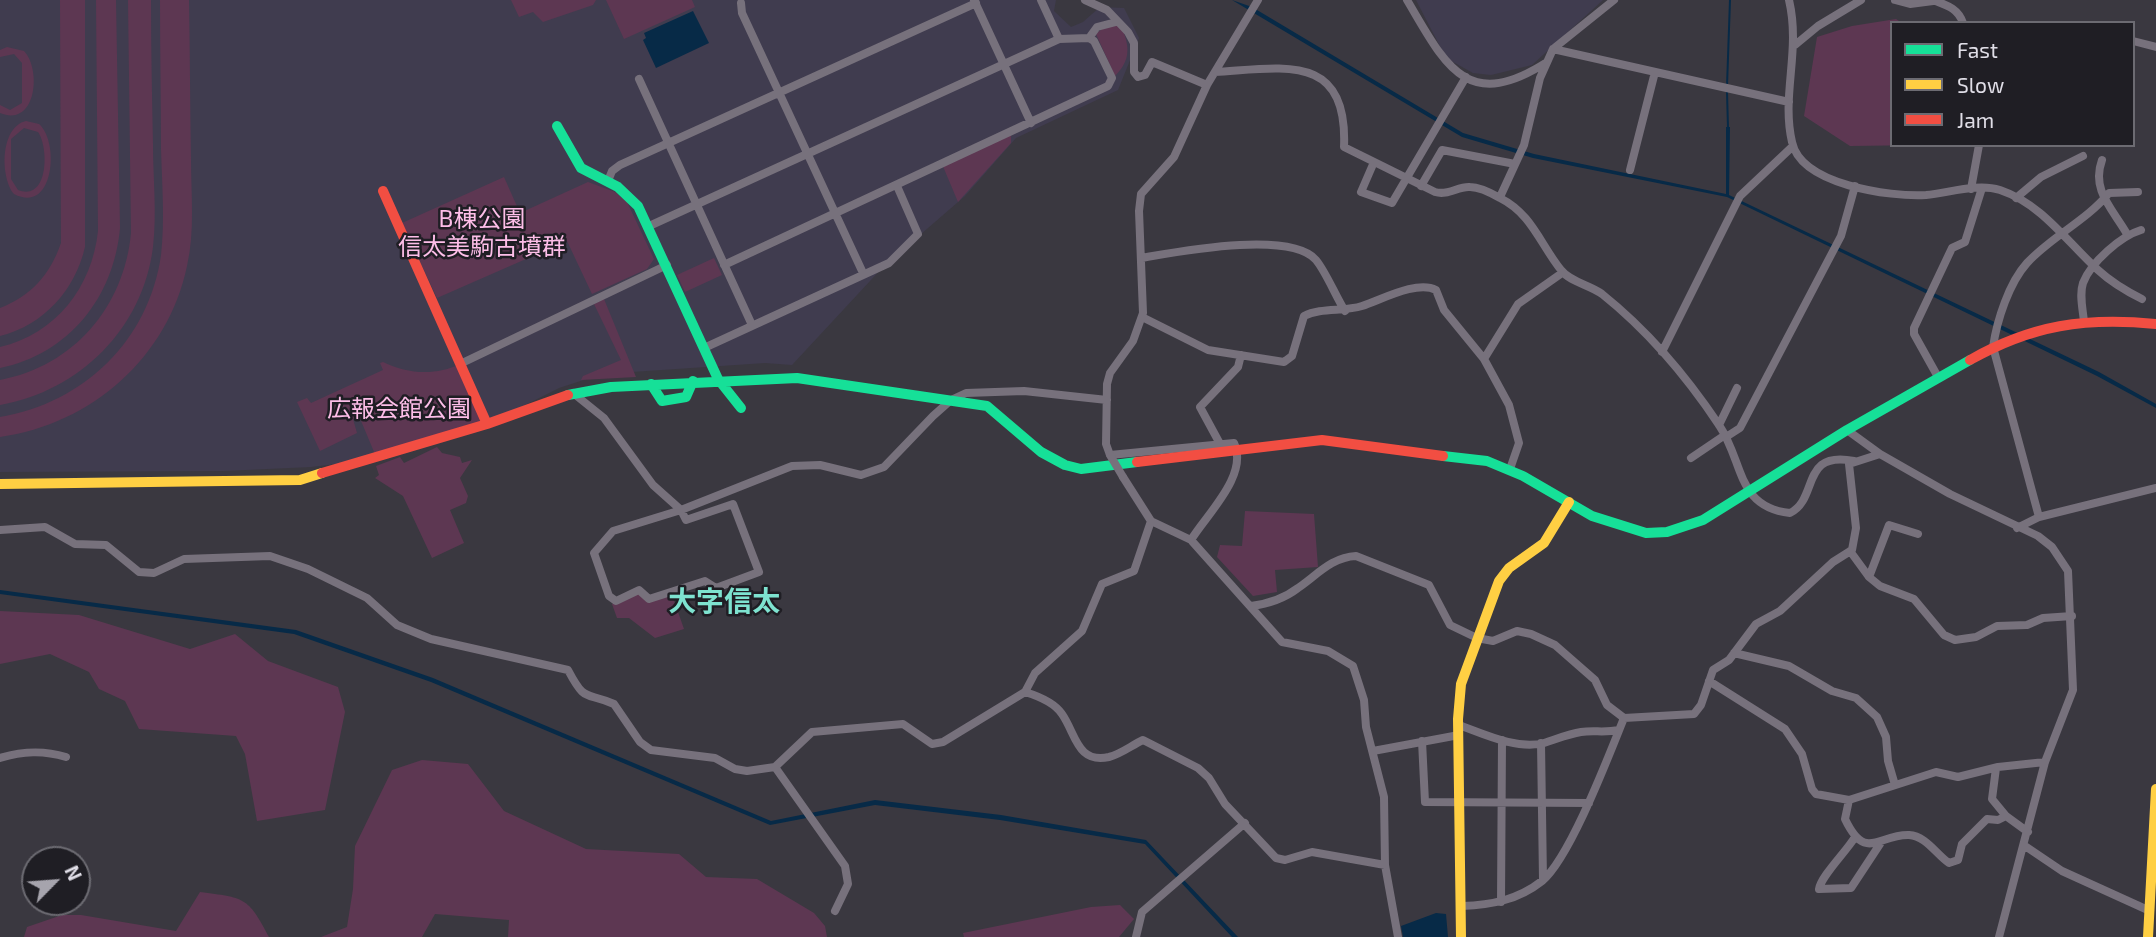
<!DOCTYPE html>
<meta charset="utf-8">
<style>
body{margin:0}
#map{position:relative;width:2156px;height:937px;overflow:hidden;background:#3a3840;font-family:"Exo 2",sans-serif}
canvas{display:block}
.legend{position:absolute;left:1890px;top:21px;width:245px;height:126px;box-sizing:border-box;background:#1f1e24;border:2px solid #6c6b72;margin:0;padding:9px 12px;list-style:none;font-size:21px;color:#e0dee7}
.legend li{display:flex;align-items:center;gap:14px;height:35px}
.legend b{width:35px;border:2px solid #6c6b72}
.north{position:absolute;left:21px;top:846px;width:70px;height:70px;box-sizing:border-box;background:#1f1e24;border:2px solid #6c6b72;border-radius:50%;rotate:65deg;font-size:19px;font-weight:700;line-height:28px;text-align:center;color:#e0dee7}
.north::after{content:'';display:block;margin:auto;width:24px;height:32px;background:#a6a4ad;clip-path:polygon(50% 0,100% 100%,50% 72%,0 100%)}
</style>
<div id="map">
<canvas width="2156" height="937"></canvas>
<ul class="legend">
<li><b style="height:9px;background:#16e098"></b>Fast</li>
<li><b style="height:9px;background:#ffcf43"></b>Slow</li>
<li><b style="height:9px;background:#f24e42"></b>Jam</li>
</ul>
<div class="north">N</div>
</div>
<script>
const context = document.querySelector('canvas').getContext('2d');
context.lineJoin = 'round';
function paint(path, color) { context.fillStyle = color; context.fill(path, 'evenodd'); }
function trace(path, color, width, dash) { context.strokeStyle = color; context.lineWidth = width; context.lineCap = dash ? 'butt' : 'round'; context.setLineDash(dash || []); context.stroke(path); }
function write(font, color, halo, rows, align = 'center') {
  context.font = font + ' "Exo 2","Noto Sans JP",sans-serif'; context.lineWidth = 5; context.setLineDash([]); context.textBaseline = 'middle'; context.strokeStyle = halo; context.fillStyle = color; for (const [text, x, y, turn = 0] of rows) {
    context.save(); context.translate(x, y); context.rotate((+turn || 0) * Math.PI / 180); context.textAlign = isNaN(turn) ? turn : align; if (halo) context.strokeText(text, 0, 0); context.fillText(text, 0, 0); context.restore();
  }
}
paint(new Path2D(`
 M0 0H1056L1054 11 1071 27 1083 22 1100 7 1124 8 1139 38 1118 90 1016 138 965 196 883 267 792 365 765 363 602 374 559 388 487 424 377 459 311 467 224 471 0 472Z
 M1416 0H1603L1532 65 1491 75 1473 73 1446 58Z`), '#403c4f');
paint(new Path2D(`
 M60 0H85V247C75 290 44 325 0 336V308C31 296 50 275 61 243Z
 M96 0H116L120 228C114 297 69 354 0 368V347C56 334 92 287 98 231Z
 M128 0H151C151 48 152 97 153 145 153 178 157 213 153 247 143 328 80 391 0 405V380C74 366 124 307 131 233Z
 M160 0H189C190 53 190 106 191 159 191 195 195 231 187 266 168 357 92 424 0 437V417C84 403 149 340 161 255 165 221 162 184 161 149 161 99 160 50 160 0Z
 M511 0H596L593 5 543 22 533 12 519 17Z
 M606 0H692L695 7 624 39Z
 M1896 19 1902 23H1892V145H1925L1850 146 1804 116 1817 37 1852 26Z
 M1109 23 1121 26C1130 46 1131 60 1115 76L1096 34Z
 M7 47 24 51C42 70 36 128 0 113V105L10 110 22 103V63L14 54 0 57V50Z
 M26 121 39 124C60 142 54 215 14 194 0 177 0 127 26 121ZM24 128 38 132C49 147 49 202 18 190L11 179V139Z
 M1011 132V143L958 202 942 164Z
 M504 177 520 213 588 182 615 192 627 202 654 259 647 269 592 294 567 241 437 298 402 223Z
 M714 258 722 275 685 292 677 275Z
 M604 299 636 377 581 380 583 376 621 360 594 304Z
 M383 362C407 374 436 376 460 364L487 424 377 459 359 416 353 419 357 433 320 451 297 402 307 398 311 403 383 370 380 363Z
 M437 447 442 453 460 457 462 463 472 460 460 478 468 496 466 503 450 510 464 543 432 558 403 496 375 478 379 475 376 466 400 457 404 463Z
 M1245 511 1314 514 1318 567 1275 570 1277 592 1253 596 1217 557 1220 545 1242 546Z
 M639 590 649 599 671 592 684 629 655 638 629 618H617L612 604Z
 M0 611 79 615 190 649 235 634 268 661 338 687 345 712 325 810 257 821 245 754 236 736 139 729 125 701 99 689 89 672 50 654 0 664Z
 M422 760 468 764 504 811 586 849 679 854 706 877 757 879 814 913 825 926 827 937H508L509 920 435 914 422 937H321L347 927 353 889 355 846 392 770Z
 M200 892C244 898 248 896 269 937H24L27 927 62 915H81L176 931Z
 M1120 905 1134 919 1119 937H964L963 933 1091 907Z`), '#5d3752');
paint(new Path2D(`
 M1232 0 1252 7 1463 133 1534 154 1726 194V127H1730L1729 195 2099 372 2156 404V408L2097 376 1727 197 1533 158 1462 137Z
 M693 11 709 43 656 68 643 40 646 38 644 33Z
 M0 590 296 630 433 678 771 821 875 800 1001 815 1146 840 1238 937H1232L1145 844 1000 820 875 805 770 825 431 682 294 634 0 594Z
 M1436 913 1446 914 1448 937H1403L1401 926Z`), '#072a47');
trace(new Path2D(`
 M1727 86 1730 0
 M1727 92 1728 128`), '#072a47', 2);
trace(new Path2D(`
 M974 0 1031 123
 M1041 0 1059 39
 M1085 0 1107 10 1128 32 1134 43V72L1138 77 1145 75 1152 62 1207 85
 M1407 0C1445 64 1466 114 1547 62
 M1789 0C1801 51 1781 95 1792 142 1801 185 1890 197 1926 195 1949 193 1977 183 2000 190 2042 204 2067 242 2098 270 2111 282 2126 291 2142 299
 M1895 0 1910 4 1933 1
 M1933 0C1946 5 1958 8 1963 23
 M741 3 742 13 863 273
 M1089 38 1097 27 1116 22
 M2133 41 2156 47
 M1795 45 1818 26 1861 0
 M1553 49 1789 102
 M1215 72C1284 68 1348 52 1344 147L1435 192C1448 196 1458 186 1470 187 1479 187 1493 194 1500 198 1532 214 1540 244 1561 270 1570 282 1590 285 1602 294 1647 330 1687 377 1719 425 1744 462 1736 507 1790 513 1819 499 1800 450 1854 461
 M639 79 752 325
 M2102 160C2091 190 2112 208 2127 234
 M1374 162 1361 192 1392 203 1466 77
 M1630 170 1655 72
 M608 181 612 171 620 165 976 3
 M1421 186 1442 150 1515 164
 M1971 189 1979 145
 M1500 197 1524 145 1540 78 1553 49 1614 0
 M2016 198 2041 177 2083 156
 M647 227 1059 39 1089 38 1094 41 1112 78 1108 86 724 265
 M1141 258C1177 252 1290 230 1316 260 1326 272 1336 297 1345 311
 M1142 317 1208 350 1284 362 1292 356 1304 316C1321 307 1344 312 1362 306 1381 300 1417 280 1436 290L1444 310 1484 359 1509 405 1519 443 1510 469
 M2084 322C2083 310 2079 295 2083 283 2091 262 2121 236 2141 230
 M704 348 889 263 918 234 897 186
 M1662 352 1740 196 1792 147
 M1484 359 1518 304 1562 273
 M460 364 667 265
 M1938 377 1914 334V328L1952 248 1965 242 1982 188
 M573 393 604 418 653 485 681 510 792 466 820 465 861 475 884 467 933 416 951 400 966 393 1024 391 1107 400
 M1719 425 1737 388
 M1847 430 1880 454 1950 494 2038 536 2052 547 2068 571 2073 690 2045 762 1999 937
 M1726 437 1740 428 1841 236 1855 186
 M1219 442 1200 407 1238 367 1241 355
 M1691 458 1725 435
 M1123 477 1151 521 1191 540 1282 642 1328 651 1353 666 1364 700 1366 727 1384 797 1385 865 1398 937
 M733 504 759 572 716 588 705 581 649 599 639 590 616 601 609 596 594 553 613 531 681 510 686 520Z
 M2039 517 1993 347C1997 320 2009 283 2027 263 2052 236 2086 221 2109 193L2138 192
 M2017 528 2039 517 2156 488
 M0 530 45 527 75 544 106 545 139 572 154 573 184 559 270 556 308 569 367 598 397 625 431 639 568 670C586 704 585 691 614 704L640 742 651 750 715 758 735 769 747 771 775 767 812 732 903 724 932 744 943 742 1025 692 1035 673 1082 631 1102 584 1134 571 1151 521
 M1191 540C1207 514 1249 475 1234 443L1110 455 1106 444 1107 384 1110 373 1133 341 1143 313 1139 211 1141 194 1174 157 1207 85 1258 0
 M1850 551 1869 577 1889 525 1918 534
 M1869 577 1880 586 1914 599 1944 635 1955 640 1976 637 1997 626 2027 625 2043 618 2072 616
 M1251 606C1267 604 1285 598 1298 588 1317 575 1332 557 1356 556L1429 585 1450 625 1477 638 1493 641 1517 631 1531 634 1555 645 1595 680 1607 705 1624 718 1694 714 1701 705 1713 670 1729 660 1756 624 1780 611 1833 562 1852 550 1856 528 1849 464 1880 454
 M1734 653 1789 666 1832 691 1856 698 1877 717 1886 737 1888 761 1895 785
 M1709 681 1785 729 1802 754 1812 789 1816 794 1849 800 1936 772 1958 777 1998 767 2045 762
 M1025 692C1038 696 1054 702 1062 714 1076 734 1077 764 1109 757 1121 754 1132 745 1143 740L1198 768 1209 778 1225 804 1276 858 1285 860 1312 852 1385 865
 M1459 725C1484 734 1517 750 1544 743 1557 739 1568 734 1581 732 1594 730 1604 733 1619 730
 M1422 741 1425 802 1589 803
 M1541 743 1543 880
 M1373 751 1459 735
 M0 758C23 751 43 750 66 757
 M775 767 845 866 848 884 835 911
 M1996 768 1992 799 2006 816
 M1849 800 1845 819C1866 863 1878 834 1909 835 1926 836 1936 854 1949 863L1958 860 1962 844 1987 819 1998 820 2006 816 2028 832
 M1855 837C1846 852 1821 876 1819 889L1851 888 1880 844
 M2025 846 2062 871 2150 911
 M1501 902 1502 740
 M1462 906C1491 905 1518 900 1542 881 1570 858 1609 755 1624 718
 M1136 937 1142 912 1245 823`), '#77717c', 8);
trace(new Path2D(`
 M557 126 581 168 618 187 638 206 718 379 741 408
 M651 384 662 401 686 397 693 381
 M568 395 611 387 797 378 987 406 1041 452 1065 465 1081 469 1137 462
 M1443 456 1487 461 1523 476 1592 516 1646 533 1667 532 1703 520 1847 430 1970 360`), '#16e098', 10);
trace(new Path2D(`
 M0 484 300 480 322 473
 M1461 937 1458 719 1461 684 1499 581 1509 568 1544 543 1569 502
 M2148 937 2156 789`), '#ffcf43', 10);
trace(new Path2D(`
 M383 191 487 424
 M1970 360C2032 325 2085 317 2156 324
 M1137 462 1322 440 1443 456
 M322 473 487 424 568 395`), '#f24e42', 10);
trace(new Path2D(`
 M1110 455 1123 477`), '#77717c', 8);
write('24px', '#fdbee8', '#1f1e24', [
 ["B棟公園",482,219],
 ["信太美駒古墳群",482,247],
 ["広報会館公園",399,409]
]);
write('bold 28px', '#7ee3d0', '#1f1e24', [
 ["大字信太",724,602]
]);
</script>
